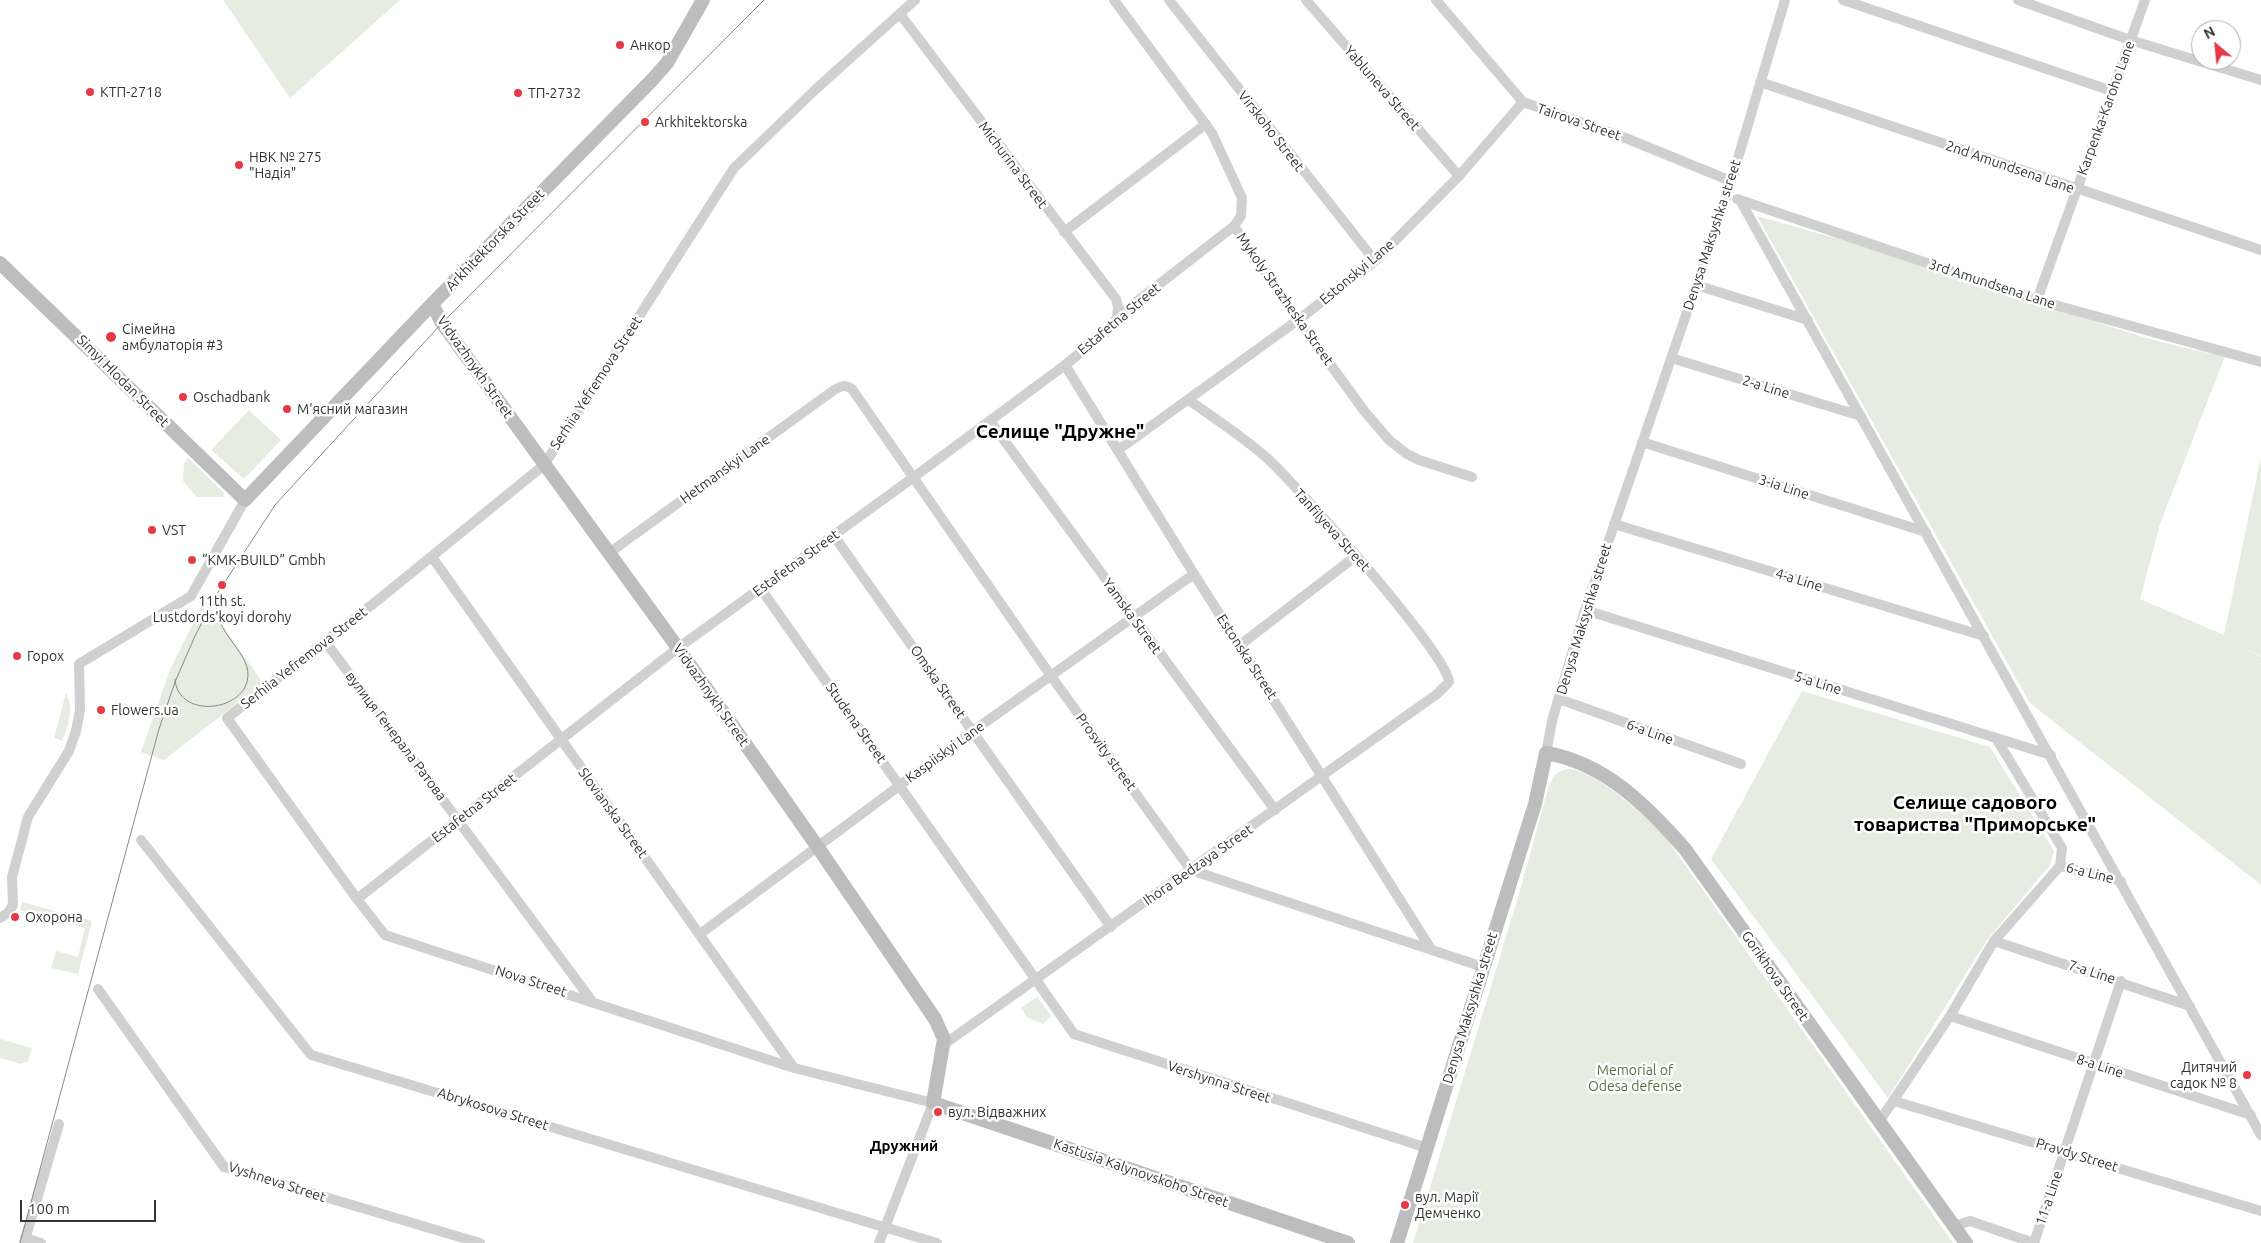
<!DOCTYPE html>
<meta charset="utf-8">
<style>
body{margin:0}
#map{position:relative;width:2261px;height:1243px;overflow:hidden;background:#fff;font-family:Ubuntu,sans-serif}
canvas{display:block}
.north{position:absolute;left:2191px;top:20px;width:50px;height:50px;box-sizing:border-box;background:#fff;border:1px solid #adadad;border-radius:50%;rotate:332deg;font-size:14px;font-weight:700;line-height:20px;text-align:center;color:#333}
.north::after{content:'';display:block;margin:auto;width:18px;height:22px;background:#e63946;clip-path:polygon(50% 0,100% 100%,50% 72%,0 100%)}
.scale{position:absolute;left:20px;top:1200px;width:136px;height:22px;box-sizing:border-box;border:2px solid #333;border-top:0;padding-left:6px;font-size:15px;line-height:18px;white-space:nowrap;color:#333;-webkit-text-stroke:4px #fff;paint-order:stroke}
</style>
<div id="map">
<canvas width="2261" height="1243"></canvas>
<div class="north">N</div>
<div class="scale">100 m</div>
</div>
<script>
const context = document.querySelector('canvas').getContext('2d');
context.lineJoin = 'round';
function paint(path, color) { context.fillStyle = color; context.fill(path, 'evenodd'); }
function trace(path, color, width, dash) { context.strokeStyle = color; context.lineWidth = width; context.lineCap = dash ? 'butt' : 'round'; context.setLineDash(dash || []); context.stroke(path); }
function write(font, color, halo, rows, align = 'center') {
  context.font = font + ' Ubuntu,sans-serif'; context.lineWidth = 5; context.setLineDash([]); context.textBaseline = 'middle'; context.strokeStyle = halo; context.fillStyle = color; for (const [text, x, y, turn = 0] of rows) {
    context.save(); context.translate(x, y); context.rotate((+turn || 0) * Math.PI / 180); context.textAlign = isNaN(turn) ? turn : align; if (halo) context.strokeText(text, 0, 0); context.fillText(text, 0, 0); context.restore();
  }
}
paint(new Path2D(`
 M223 0H400L290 98Z
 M1757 216C1825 236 1894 252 1961 274 2048 303 2134 341 2225 356L2160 524 2140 599 2224 635 2261 457V656L2246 648 2261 657V885L2030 703Z
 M249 410 281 440 247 476 243 478 211 450Z
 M188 458 224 493 223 497H197L183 481 184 463Z
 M202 605 226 631 263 683 164 760 141 752 170 670Z
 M1802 691 1990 747 2054 851 2050 865 1987 940 1888 1098 1711 859Z
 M66 693C74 709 69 725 62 741L54 738Z
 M1566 769C1594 768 1647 818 1666 838L1953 1243H1413L1519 894 1549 785 1556 774Z
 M22 902 92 921 78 974 51 968 56 951 78 957 85 928 20 910Z
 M1037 997 1051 1016 1043 1024 1027 1017 1021 1008Z
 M0 1039 32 1048 28 1061 21 1064 0 1058Z`), '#e6ecdf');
trace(new Path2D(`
 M1114 0 1212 133 1242 198 1241 216 1234 226 1298 320 1365 412 1389 440 1407 454 1419 460 1472 477
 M1169 0 1375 261
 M1306 0 1459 176
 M1436 0 1523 102 1623 137 1731 181
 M1843 0 2112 91
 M2018 0 2130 40 2261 80
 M900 14 1116 299 1118 307 1117 317
 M1760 82 2261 250
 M1737 199 2037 300 2261 362
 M1740 200 2261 1135
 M1064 232 1206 124
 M1696 285 1808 320
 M2037 300 2145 0
 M1671 358 1861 416
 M1065 365 1194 574 1431 949
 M990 421 1275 810
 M1642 442 1926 532
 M1118 450 1298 320 1375 261 1459 176 1523 102
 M1614 524 1984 636
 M834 536 1111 927
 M609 553 834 390C841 386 845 384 852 389L1051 676 1191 870 1483 967
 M432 557 794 1068
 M761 589 1074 1034 1427 1148
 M1585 610 2051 755
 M325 641 592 1001
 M1240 645 1356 556
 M1559 699 1741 764
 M1546 753 1553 717 1585 610 1727 195 1785 0
 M141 840 311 1055 937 1243
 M2060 866 2121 881
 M357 899 678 648 914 477 1065 365 1111 328 1117 317 1234 226
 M0 918 8 913 13 905 12 877 28 817 69 751 76 731 80 710 79 664 191 596 245 500
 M700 934 973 731 1194 574
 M1994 941 2190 1006
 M98 989 224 1167 480 1243
 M1950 1016 2251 1115
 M943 1045 1437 694 1449 682C1447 653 1297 486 1268 459 1244 437 1215 419 1189 400
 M1894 1101 2261 1211
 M1879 1122 1950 1016 1994 941 2060 866 2062 848 1996 738
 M1954 1226 1970 1221 2034 1243
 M25 1238 41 1243
 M24 1243 59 1124
 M879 1243 933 1103 794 1068 385 935 357 899 227 718 378 600 544 465 734 168 816 89 915 0
 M2034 1243 2121 981`), '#d0d0d0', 10);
trace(new Path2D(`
 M0 263 245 500 432 304 653 79 667 63 703 0
 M432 304 442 323 678 648 817 846 935 1019 944 1039 933 1103 1348 1243
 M1397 1243 1535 804 1546 753C1605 763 1647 806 1685 849L1966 1243`), '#bdbdbd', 14);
trace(new Path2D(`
 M175 679C177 717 238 713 247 682 255 653 212 635 216 598
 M20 1243 159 729 175 682 195 636 217 594 275 505 442 323 764 0`), '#888', 1);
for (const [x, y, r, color] of [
 [620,45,5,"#e63946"],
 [90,92,5,"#e63946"],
 [518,93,5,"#e63946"],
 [645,122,5,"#e63946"],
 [239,165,5,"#e63946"],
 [111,337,6,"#e63946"],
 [183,397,5,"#e63946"],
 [287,409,5,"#e63946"],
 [152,530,5,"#e63946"],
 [192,560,5,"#e63946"],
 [222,585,5,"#e63946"],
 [17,656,5,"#e63946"],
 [101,710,5,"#e63946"],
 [15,917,5,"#e63946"],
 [2247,1075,5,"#e63946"],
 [938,1112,5,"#e63946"],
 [1405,1205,5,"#e63946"]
]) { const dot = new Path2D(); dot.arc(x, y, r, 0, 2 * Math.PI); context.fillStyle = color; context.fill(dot); trace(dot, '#fff', 2); }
write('14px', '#333', '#fff', [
 ["Анкор",630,45],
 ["КТП-2718",100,92],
 ["ТП-2732",528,93],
 ["Arkhitektorska",655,122],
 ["НВК № 275",249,157],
 ["\"Надія\"",249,173],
 ["Сімейна",122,329],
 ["амбулаторія #3",122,345],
 ["Oschadbank",193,397],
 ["М'ясний магазин",297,409],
 ["VST",162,530],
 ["“KMK-BUILD” Gmbh",202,560],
 ["11th st.",222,601,"center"],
 ["Lustdords'koyi dorohy",222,617,"center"],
 ["Горох",27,656],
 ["Flowers.ua",111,710],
 ["Охорона",25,917],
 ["Дитячий",2237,1067,"right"],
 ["садок № 8",2237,1083,"right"],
 ["вул. Відважних",948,1112],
 ["вул. Марії",1415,1197],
 ["Демченко",1415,1213]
], 'left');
write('14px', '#333', '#fff', [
 ["Yabluneva Street",1382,88,49],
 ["Karpenka-Karoho Lane",2106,108,-70],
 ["Tairova Street",1579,122,19],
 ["Virskoho Street",1271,131,52],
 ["Michurina Street",1013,165,53],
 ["2nd Amundsena Lane",2010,167,19],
 ["Denysa Maksyshka street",1712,235,-72],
 ["Arkhitektorska Street",495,240,-46],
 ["Estonskyi Lane",1357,272,-40],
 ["3rd Amundsena Lane",1992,284,18],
 ["Mykoly Strazheska Street",1285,299,55],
 ["Estafetna Street",1119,319,-40],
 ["Vidvazhnykh Street",475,367,55],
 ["Simyi Hlodan Street",123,381,45],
 ["Serhiia Yefremova Street",596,383,-57],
 ["2-a Line",1766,387,17],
 ["Hetmanskyi Lane",725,469,-36],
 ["3-ia Line",1784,487,18],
 ["Tanfilyeva Street",1332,530,48],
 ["Estafetna Street",796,563,-36],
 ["4-a Line",1799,580,17],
 ["Yamska Street",1132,616,54],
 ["Denysa Maksyshka street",1584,619,-73],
 ["Estonska Street",1247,657,57],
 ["Serhiia Yefremova Street",304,658,-38],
 ["Omska Street",938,682,55],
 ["5-a Line",1818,683,17],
 ["Vidvazhnykh Street",711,695,55],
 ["Studena Street",856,723,55],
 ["6-a Line",1650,732,20],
 ["вулиця Генерала Ратова",396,736,53],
 ["Kaspiiskyi Lane",945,752,-36],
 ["Prosvity street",1106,752,54],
 ["Estafetna Street",474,808,-38],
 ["Slovianska Street",613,813,54],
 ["Ihora Bedzaya Street",1198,865,-35],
 ["6-a Line",2090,873,14],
 ["7-a Line",2092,972,18],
 ["Gorikhova Street",1775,976,55],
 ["Nova Street",531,981,18],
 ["Denysa Maksyshka street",1470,1008,-73],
 ["8-a Line",2100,1066,18],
 ["Vershynna Street",1219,1082,18],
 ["Abrykosova Street",493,1109,17],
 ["Pravdy Street",2077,1155,17],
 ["Kastusia Kalynovskoho Street",1141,1173,19],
 ["Vyshneva Street",277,1182,18],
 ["11-a Line",2049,1198,-71]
]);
write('14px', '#56703f', '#fff', [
 ["Memorial of",1635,1070],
 ["Odesa defense",1635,1086]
]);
write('bold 15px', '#000', '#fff', [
 ["Дружний",904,1146]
]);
write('bold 19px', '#000', '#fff', [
 ["Селище \"Дружне\"",1060,432],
 ["Селище садового",1975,803],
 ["товариства \"Приморське\"",1975,825]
]);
</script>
